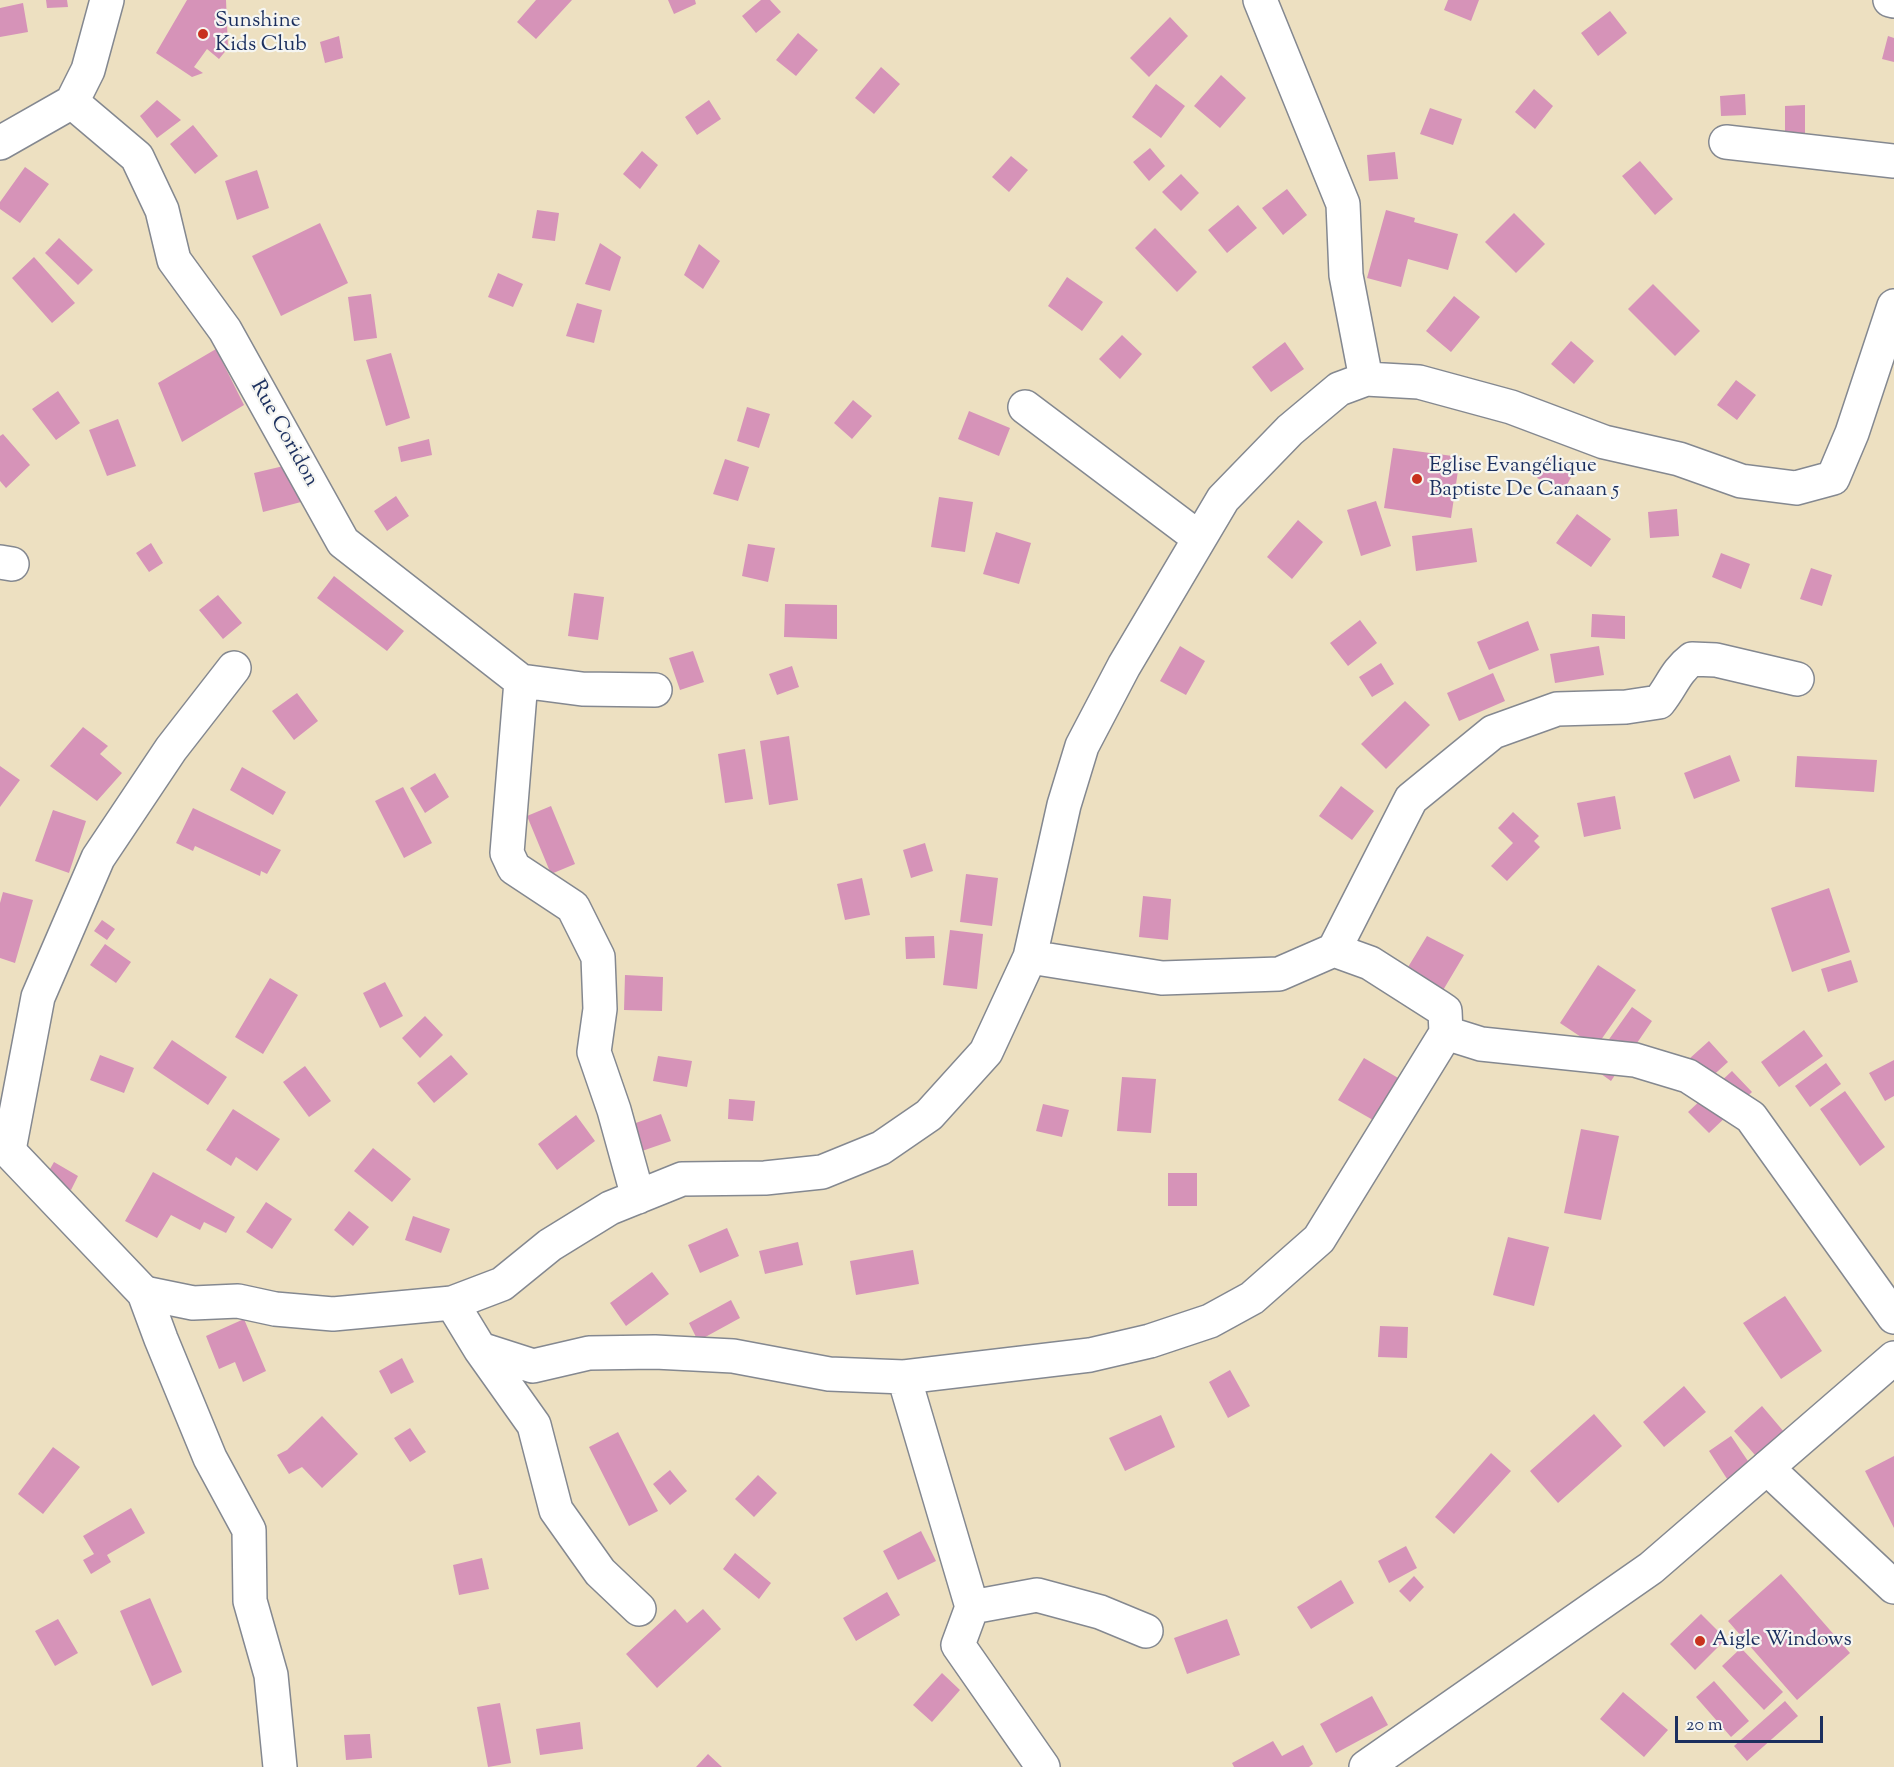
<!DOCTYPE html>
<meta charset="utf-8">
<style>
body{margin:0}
#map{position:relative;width:1894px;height:1767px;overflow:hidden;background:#ede0c1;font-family:"Sorts Mill Goudy",serif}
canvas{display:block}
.scale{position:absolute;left:1675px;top:1716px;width:148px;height:27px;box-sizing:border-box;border:3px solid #1b2f5e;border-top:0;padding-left:8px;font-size:18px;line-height:21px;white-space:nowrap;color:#1b2f5e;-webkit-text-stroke:4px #f6f6f2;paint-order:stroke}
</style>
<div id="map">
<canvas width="1894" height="1767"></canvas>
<div class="scale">20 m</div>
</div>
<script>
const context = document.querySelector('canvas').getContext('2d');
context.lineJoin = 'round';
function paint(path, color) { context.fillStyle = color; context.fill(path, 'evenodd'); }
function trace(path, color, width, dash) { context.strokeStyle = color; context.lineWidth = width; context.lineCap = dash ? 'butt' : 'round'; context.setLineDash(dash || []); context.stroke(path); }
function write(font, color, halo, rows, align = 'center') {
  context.font = font + ' "Sorts Mill Goudy",serif'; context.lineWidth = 4.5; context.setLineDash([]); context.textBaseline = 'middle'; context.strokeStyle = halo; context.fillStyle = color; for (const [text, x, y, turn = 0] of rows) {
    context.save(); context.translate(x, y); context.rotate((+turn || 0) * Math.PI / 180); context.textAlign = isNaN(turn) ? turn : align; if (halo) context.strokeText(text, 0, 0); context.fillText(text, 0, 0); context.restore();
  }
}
paint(new Path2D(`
 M46 0H67L68 7 47 8Z
 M187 0H226L228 48 219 59 207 49 194 67 203 73 192 77 156 53Z
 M536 0H572L536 39 517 22Z
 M668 0H695L696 4 674 14Z
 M761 0H770L781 12 756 33 742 16Z
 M1448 0H1479L1471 21 1444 10Z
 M23 3 28 32 0 37V8Z
 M1610 11 1627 33 1598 56 1581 33Z
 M1170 17 1188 36 1149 77 1130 58Z
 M798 33 818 50 796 76 776 60Z
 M339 36 343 58 325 63 320 42Z
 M1888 36 1894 38V62L1882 59Z
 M881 67 900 84 874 114 855 98Z
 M1221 75 1246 98 1220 128 1194 106Z
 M1156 84 1185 106 1161 138 1132 117Z
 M1534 89 1553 106 1535 129 1515 112Z
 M1745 94 1746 115 1721 116 1720 96Z
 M157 100 181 120 157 138 140 116Z
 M709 100 721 119 697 135 685 117Z
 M1805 105V141L1785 140V106Z
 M1430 108 1462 119 1453 145 1420 134Z
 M193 125 218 156 195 174 170 144Z
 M1150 148 1165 166 1149 181 1133 162Z
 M642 151 658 165 640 189 623 174Z
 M1395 152 1398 179 1369 181 1367 155Z
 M1011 156 1028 170 1009 192 992 177Z
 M1640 161 1673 199 1655 215 1622 176Z
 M25 167 49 184 20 223 0 209V202Z
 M257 170 269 208 237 220 225 181Z
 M1181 174 1199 193 1181 211 1162 192Z
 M1287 189 1307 215 1283 235 1262 208Z
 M1238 205 1257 228 1227 253 1208 230Z
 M537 210 559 213 555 241 532 238Z
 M1386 210 1415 218 1414 222 1458 234 1448 270 1408 259 1401 287 1367 278Z
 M1514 213 1545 244 1516 273 1485 242Z
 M320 223 348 283 281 316 252 256Z
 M1155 228 1197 272 1177 292 1135 248Z
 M59 238 93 270 78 285 45 253Z
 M600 243 621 257 610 291 585 284Z
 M699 244 720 261 703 289 684 275Z
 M34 257 75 303 52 323 12 278Z
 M498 273 523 284 513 307 488 297Z
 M1067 277 1103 302 1082 331 1048 306Z
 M1653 284 1700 331 1675 356 1628 309Z
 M371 294 377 338 354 341 348 297Z
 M1454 296 1480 317 1451 352 1426 331Z
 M577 303 602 310 594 343 566 336Z
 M1122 335 1142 354 1120 379 1099 359Z
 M1571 341 1594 361 1574 384 1551 364Z
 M1285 342 1304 369 1271 392 1252 367Z
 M216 349 244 405 182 442 158 383Z
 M391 353 410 418 386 426 366 360Z
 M1736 380 1756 395 1737 420 1717 405Z
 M58 391 80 423 56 440 32 409Z
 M853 400 872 416 852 439 834 423Z
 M747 407 770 414 759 448 737 441Z
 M969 411 1010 428 999 456 958 439Z
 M118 419 136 466 107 476 89 430Z
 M3 434 30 465 6 488 0 481V436Z
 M429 439 432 455 401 462 398 447Z
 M1393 448 1460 457 1451 518 1384 508Z
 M1550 455 1575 470 1563 492 1537 478Z
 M725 459 749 467 738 501 713 494Z
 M292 464 301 502 263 512 254 473Z
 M396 496 409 516 387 531 374 511Z
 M939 497 973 502 965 552 931 547Z
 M1376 501 1391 546 1361 556 1347 510Z
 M1677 509 1679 536 1650 538 1648 512Z
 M1577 514 1611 539 1591 567 1556 543Z
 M1298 520 1323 542 1292 579 1267 557Z
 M1472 528 1477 562 1416 571 1412 536Z
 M996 532 1031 543 1019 584 983 574Z
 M151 543 163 563 149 572 136 553Z
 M748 544 775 548 768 582 742 576Z
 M1721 553 1750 564 1741 589 1712 577Z
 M1811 568 1832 575 1822 606 1800 599Z
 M334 576 404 631 387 651 317 598Z
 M574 593 604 597 598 640 568 636Z
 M218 595 242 623 223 639 199 610Z
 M785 604 837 605V639L784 637Z
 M1592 614 1625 616V639L1591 637Z
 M1360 620 1377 643 1348 666 1330 643Z
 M1528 621 1539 650 1489 670 1477 642Z
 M1180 646 1205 661 1186 695 1160 681Z
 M1599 646 1604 675 1555 683 1550 654Z
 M693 651 704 682 680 690 669 658Z
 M1381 663 1394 684 1372 697 1359 677Z
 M792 666 799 687 777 695 769 674Z
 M1493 673 1505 701 1459 721 1447 693Z
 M297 693 318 721 294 740 272 711Z
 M1405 701 1430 725 1386 769 1361 744Z
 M83 727 108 746 100 754 122 773 97 801 50 766Z
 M789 736 798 800 769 805 760 741Z
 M745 749 753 799 725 803 718 754Z
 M1730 755 1740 781 1694 799 1684 773Z
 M1797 756 1877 760 1874 792 1795 787Z
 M0 766 20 780 0 807Z
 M242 767 286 792 273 815 230 790Z
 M435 773 449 797 425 813 410 788Z
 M1341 786 1374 811 1352 840 1319 816Z
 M403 787 432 843 404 858 375 801Z
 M1615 796 1621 829 1584 837 1577 803Z
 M551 806 575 864 551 874 527 816Z
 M193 808 281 850 267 874 261 871 260 876 195 846 193 851 176 843Z
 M53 810 86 821 69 873 35 861Z
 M1513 812 1539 836 1534 841 1540 847 1507 881 1491 866 1513 843 1498 828Z
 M925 843 933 871 911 878 903 850Z
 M966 874 998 878 992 926 960 922Z
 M862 878 870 915 845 920 837 884Z
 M1829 888 1850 952 1792 972 1771 908Z
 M3 892 33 900 15 963 0 958V903Z
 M1143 896 1171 899 1168 940 1139 937Z
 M102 920 115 929 107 940 94 931Z
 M950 930 983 934 977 989 943 985Z
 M934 936 935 958 906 959 905 937Z
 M1427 936 1464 955 1439 997 1402 977Z
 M105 944 131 962 116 983 90 965Z
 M1851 960 1858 982 1828 992 1821 969Z
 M1598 965 1636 990 1596 1047 1560 1023Z
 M625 975 663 977 662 1011 624 1010Z
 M270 978 298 995 263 1054 235 1037Z
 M385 982 403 1016 380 1028 363 993Z
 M1632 1007 1652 1021 1611 1081 1590 1066Z
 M425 1016 443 1035 420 1058 402 1038Z
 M1804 1030 1823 1056 1779 1087 1761 1062Z
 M172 1040 227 1077 208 1105 153 1068Z
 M1709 1041 1728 1062 1708 1080 1689 1059Z
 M100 1055 134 1068 124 1093 90 1080Z
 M451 1055 468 1074 434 1103 417 1083Z
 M658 1056 692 1061 687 1087 653 1081Z
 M1364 1058 1405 1082 1380 1124 1338 1100Z
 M1894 1060V1096L1885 1101 1869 1073Z
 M1826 1063 1841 1084 1810 1107 1795 1086Z
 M305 1066 331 1101 309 1117 283 1082Z
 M1732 1071 1752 1092 1709 1133 1688 1112Z
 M1122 1077 1156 1079 1151 1133 1117 1131Z
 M1845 1091 1885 1147 1860 1166 1820 1109Z
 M729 1099 755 1101 753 1121 728 1119Z
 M1043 1104 1069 1110 1062 1137 1036 1131Z
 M233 1109 280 1139 257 1171 236 1157 231 1166 206 1150Z
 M661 1114 671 1141 642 1151 633 1124Z
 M576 1115 595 1141 557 1170 538 1144Z
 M1581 1129 1619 1136 1601 1220 1564 1213Z
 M373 1148 411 1179 392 1202 354 1171Z
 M54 1162 78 1176 71 1190 46 1176Z
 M153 1172 235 1217 226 1233 204 1222 200 1230 171 1215 157 1238 125 1221Z
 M1168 1173H1197V1206H1168Z
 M266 1202 292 1219 272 1249 246 1232Z
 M349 1211 369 1227 353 1246 334 1230Z
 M413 1216 450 1229 441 1253 405 1240Z
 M727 1228 739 1256 700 1273 688 1245Z
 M1508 1237 1549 1247 1534 1306 1493 1295Z
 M798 1242 803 1265 765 1274 759 1251Z
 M913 1250 919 1284 856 1295 850 1261Z
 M652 1272 669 1294 626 1326 610 1303Z
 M1785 1296 1822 1351 1781 1379 1743 1323Z
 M731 1300 740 1318 698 1341 689 1323Z
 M244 1319 266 1371 243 1382 235 1362 219 1369 206 1336Z
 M1380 1326 1408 1327 1407 1358 1378 1357Z
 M402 1358 414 1382 391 1394 379 1371Z
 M1230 1370 1250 1406 1228 1418 1209 1382Z
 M1684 1386 1706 1412 1664 1447 1643 1422Z
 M1762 1406 1790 1439 1762 1463 1734 1431Z
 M1594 1414 1622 1446 1558 1503 1530 1471Z
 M1161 1415 1175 1447 1125 1471 1109 1438Z
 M322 1416 358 1454 322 1488 302 1467 289 1474 277 1455 287 1450Z
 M410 1428 426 1452 410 1462 394 1438Z
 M618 1432 658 1511 629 1526 589 1447Z
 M1731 1436 1754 1470 1731 1485 1709 1451Z
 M53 1447 80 1467 43 1514 18 1494Z
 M1491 1453 1511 1471 1454 1534 1435 1517Z
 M1894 1456V1528L1865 1471Z
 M670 1470 687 1491 670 1505 653 1484Z
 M758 1475 777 1493 754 1517 735 1499Z
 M131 1508 145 1533 107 1555 111 1562 91 1574 83 1560 94 1554 83 1536Z
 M921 1531 936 1561 898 1580 883 1551Z
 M1406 1546 1417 1568 1389 1583 1378 1561Z
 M735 1553 771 1583 759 1599 723 1569Z
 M482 1558 489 1589 459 1595 453 1565Z
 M1781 1574 1850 1653 1797 1700 1728 1621Z
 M1414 1576 1424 1587 1410 1602 1399 1591Z
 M1341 1580 1354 1603 1311 1629 1297 1607Z
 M887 1592 900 1615 856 1641 843 1618Z
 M150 1598 182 1672 152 1686 120 1611Z
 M675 1609 687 1623 703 1609 721 1629 657 1688 626 1654Z
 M1701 1614 1726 1639 1695 1670 1670 1644Z
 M58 1619 78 1653 55 1666 35 1631Z
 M1227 1619 1240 1655 1187 1674 1174 1638Z
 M1741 1648 1783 1692 1764 1710 1722 1666Z
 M942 1673 960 1690 932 1722 913 1705Z
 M1714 1681 1749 1721 1731 1737 1696 1697Z
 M1623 1692 1668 1730 1644 1757 1600 1719Z
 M1372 1696 1388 1725 1336 1753 1320 1724Z
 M1785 1701 1798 1716 1747 1761 1734 1746Z
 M500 1703 511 1763 488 1767 477 1707Z
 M580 1722 583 1749 540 1755 536 1729Z
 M370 1734 372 1758 346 1760 344 1735Z
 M1273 1741 1282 1756 1303 1745 1313 1764 1309 1767H1234L1232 1763Z
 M708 1754 722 1767H696Z`), '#d693b8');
const street = new Path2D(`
 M1260 0 1343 204 1346 275 1366 379
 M1890 0 1894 1
 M72 102 88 70 107 0
 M1726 142 1894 161
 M0 143 72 102 137 157 162 210 174 260 225 330 343 542 521 681 582 689 655 690
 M1025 407 1199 538
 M0 562 12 564
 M521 681 507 853 514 868 573 907 598 957 600 1009 594 1052 614 1110 638 1197
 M1334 950 1370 963 1439 1007 1445 1011 1446 1033
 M1030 957 1162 978 1279 974 1334 950 1411 799 1493 732 1557 709 1626 707 1659 702C1672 686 1675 672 1692 659L1716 660 1797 679
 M9 1150 38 997 98 858 171 749 234 668
 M144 1293 193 1303 238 1301 275 1309 333 1314 452 1303 502 1284 550 1245 610 1208 682 1179 765 1178 822 1172 881 1148 929 1115 986 1052 1030 957 1064 805 1082 746 1124 666 1223 499 1290 430 1339 389 1366 379 1419 382 1511 407 1604 442 1679 459 1741 481 1796 488 1833 478 1852 433 1894 306
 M452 1303 480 1349 533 1366 589 1353 655 1352 733 1356 829 1374 904 1377 1090 1355 1150 1341 1210 1321 1252 1298 1319 1239 1446 1033 1481 1044 1635 1060 1688 1076 1751 1117 1894 1317
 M480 1349 534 1425 556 1510 600 1572 639 1609
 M904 1377 972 1607 958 1645 1043 1767
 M1767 1468 1894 1587
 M972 1607 1037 1595 1100 1612 1146 1631`);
const secondary = new Path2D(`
 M0 1142 144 1293 161 1339 210 1458 249 1530 250 1601 271 1675 280 1767
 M1366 1767 1651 1568 1894 1358`);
trace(street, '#848890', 36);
trace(secondary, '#848890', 36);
trace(street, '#fff', 33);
trace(secondary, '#fff', 33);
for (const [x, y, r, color] of [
 [203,34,6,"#c8321e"],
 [1417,479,6,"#c8321e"],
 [1700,1641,6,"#c8321e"]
]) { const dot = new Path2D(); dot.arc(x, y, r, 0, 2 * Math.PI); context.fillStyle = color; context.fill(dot); trace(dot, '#f6f6f2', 2); }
write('21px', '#1b2f5e', '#f6f6f2', [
 ["Sunshine",215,22],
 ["Kids Club",215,46],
 ["Eglise Evangélique",1429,467],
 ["Baptiste De Canaan 5",1429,491],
 ["Aigle Windows",1712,1641]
], 'left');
write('21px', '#1b2f5e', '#f6f6f2', [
 ["Rue Coridon",283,434,61]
]);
</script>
